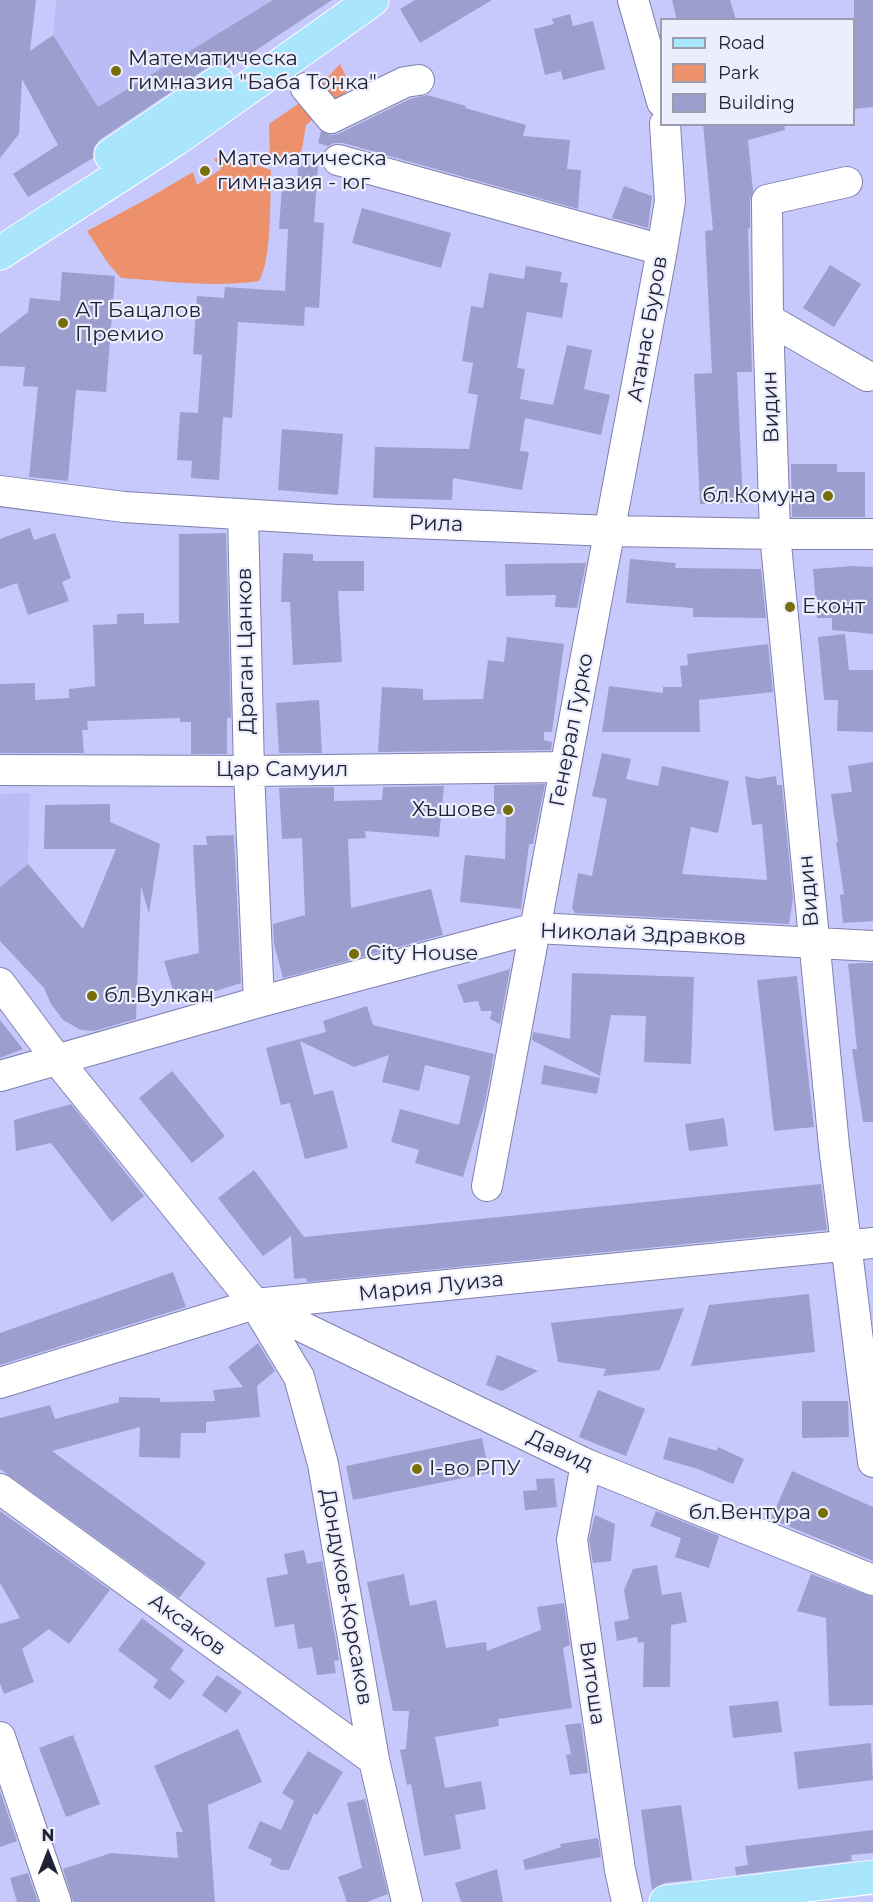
<!DOCTYPE html>
<meta charset="utf-8">
<style>
body{margin:0}
#map{position:relative;width:873px;height:1902px;overflow:hidden;background:#c7c9fc;font-family:Montserrat,sans-serif}
canvas{display:block}
.legend{position:absolute;left:660px;top:18px;width:195px;height:108px;box-sizing:border-box;background:#edeefd;border:2px solid #9b9cad;margin:0;padding:8px 10px;list-style:none;font-size:18px;color:#212234}
.legend li{display:flex;align-items:center;gap:12px;height:30px}
.legend b{width:30px;border:2px solid #9b9cad}
.north{position:absolute;left:18px;top:1824px;width:60px;height:60px;-webkit-text-stroke:4px #edeefd;paint-order:stroke;rotate:0deg;font-size:16px;font-weight:700;line-height:24px;text-align:center;color:#212234}
.north::after{content:'';display:block;margin:auto;width:21px;height:27px;background:#212234;clip-path:polygon(50% 0,100% 100%,50% 72%,0 100%)}
</style>
<div id="map">
<canvas width="873" height="1902"></canvas>
<ul class="legend">
<li><b style="height:8px;background:#a9e6fb"></b>Road</li>
<li><b style="height:16px;background:#ec916c"></b>Park</li>
<li><b style="height:16px;background:#9c9ece"></b>Building</li>
</ul>
<div class="north">N</div>
</div>
<script>
const context = document.querySelector('canvas').getContext('2d');
context.lineJoin = 'round';
function paint(path, color) { context.fillStyle = color; context.fill(path, 'evenodd'); }
function trace(path, color, width, dash) { context.strokeStyle = color; context.lineWidth = width; context.lineCap = dash ? 'butt' : 'round'; context.setLineDash(dash || []); context.stroke(path); }
function write(font, color, halo, rows, align = 'center') {
  context.font = font + ' Montserrat,sans-serif'; context.lineWidth = 4.5; context.setLineDash([]); context.textBaseline = 'middle'; context.strokeStyle = halo; context.fillStyle = color; for (const [text, x, y, turn = 0] of rows) {
    context.save(); context.translate(x, y); context.rotate((+turn || 0) * Math.PI / 180); context.textAlign = isNaN(turn) ? turn : align; if (halo) context.strokeText(text, 0, 0); context.fillText(text, 0, 0); context.restore();
  }
}
paint(new Path2D(`
 M56 0H273L98 107 53 35Z
 M30 793 28 864 0 887V794Z`), '#babcf5');
paint(new Path2D(`
 M340 64 351 88 306 125 300 161H270L269 124 311 95Z
 M223 154 271 170C270 197 272 259 259 281 214 288 166 281 121 278L107 262 87 231 147 199 193 172 197 185 221 169 214 159Z`), '#ec916c');
paint(new Path2D(`
 M0 0H36L30 51 53 35 98 107 273 0H332L229 68 217 64 208 67 101 139 94 147 93 158 28 197 13 174 58 145 22 79 19 134 0 158Z
 M415 0H492L420 43 400 9Z
 M672 0H730L736 20H677Z
 M854 0H873V107L854 109Z
 M570 14 573 26 593 21 605 69 563 80 561 71 545 75 534 29 554 24 552 19Z
 M427 95 466 106 465 108 526 125 523 136 570 140 567 169 581 170 578 209 343 143H334L328 146 318 143 321 131 331 135 338 134 410 99Z
 M703 124H784L785 130 748 140 753 191 750 200V228L748 229 752 372H737L743 503 700 504 694 374 712 373 705 231 713 230Z
 M298 165 318 166 314 222 324 223 319 308 305 307 304 326 238 322 232 418 223 417 219 480 191 478 192 461 177 460 180 412 198 413 202 355 193 354 197 296 224 298 225 287 285 291 288 229H279L282 186H297Z
 M624 186 652 196 648 228 612 218Z
 M362 208 451 233 441 268 352 243Z
 M830 265 861 284 834 327 803 308Z
 M526 266 562 272 560 282 568 283 562 318 527 312 517 368 525 369 520 399 553 405 567 345 592 350 584 389 610 395 601 435 525 418 520 451 529 452 522 490 453 478 452 500 373 498 375 447 469 449 478 395 468 393 473 363 462 361 471 306 483 308 489 273 524 279Z
 M62 272 115 276 106 392 76 390 68 481 29 477 38 387 23 386 25 367 0 366V334L28 312 30 298 60 301Z
 M282 429 343 434 338 495 278 490Z
 M791 464H837V472H865V517H792Z
 M30 528 34 540 55 533 71 578 62 582 69 601 28 615 17 583 0 589V539Z
 M226 533 231 718H227V754H191V722H180V718L87 721 88 730H82L84 753H0V684L35 683V700L69 698V689L95 686 93 625 117 624V614L144 613V624L179 623V534Z
 M283 553 313 554V561H364V591H338L342 662 293 665 290 602H281Z
 M630 559 676 563 675 568 761 569 766 618 693 617V608L626 603Z
 M586 563 577 608 555 607 556 595 506 596 505 564Z
 M854 566 873 567V634L832 630V618H817L813 569Z
 M845 634 849 670H873V732L837 731 838 700H824L818 637Z
 M507 637 564 644 552 732H544V740L552 742 551 750 378 752 382 687 423 689V700L483 699 488 660 504 662Z
 M768 644 773 692 699 700 700 732H602L609 686 663 693V687H682L680 666 688 665 687 654Z
 M319 700 322 753H279L276 703Z
 M602 753 631 759 626 779 658 786 662 766 729 781 718 833 691 827 682 874 767 880 762 824 752 825 745 776 758 779 776 776 777 785H782L793 898 789 924 575 913 572 908 578 873 592 876 607 799 592 796Z
 M873 762V921L843 923 840 895 844 894 836 842H838L831 794 852 792 848 766Z
 M545 784 533 844H529L521 909 460 902 465 855 505 859 506 814H494V785Z
 M444 786 439 837 365 831 366 838 348 839 351 908 431 889 443 935 283 978 274 944 273 924 305 915 302 838 282 839 279 788 334 787V801L382 800 383 787Z
 M110 804V822L160 844 149 913 141 887 136 1019 94 1031 81 1030 63 1020 51 1004 44 988 0 941V887L28 864 83 929 116 849H44L45 805Z
 M234 835 241 983 177 1003 164 961 199 953 193 845H207L206 836Z
 M860 963H873V1122H863L852 1049H857L848 964Z
 M510 969 500 1024 490 1019 492 1011H481L478 1001 464 1003 457 985Z
 M572 973 694 977 691 1064 644 1062 646 1016 611 1015 600 1076 532 1040 533 1032 570 1039Z
 M797 976 814 1127 774 1131 757 980Z
 M367 1006 373 1025 494 1054 485 1103 463 1177 415 1163 419 1150 391 1142 400 1109 459 1125 470 1076 425 1065 419 1091 382 1082 389 1055 354 1067 300 1041 314 1095 333 1090 348 1148 305 1159 290 1103 281 1105 266 1048 326 1032 323 1021Z
 M0 1020 23 1049 0 1058Z
 M544 1065 600 1078 597 1094 541 1084Z
 M172 1071 225 1136 192 1163 139 1098Z
 M71 1104 144 1196 112 1222 51 1143 16 1151 14 1120Z
 M724 1118 728 1146 689 1151 685 1124Z
 M254 1170 304 1237 821 1184 827 1230 307 1282 306 1278 294 1279 291 1236 263 1256 218 1198Z
 M173 1272 186 1307 0 1365V1333Z
 M809 1294 815 1352 691 1366 709 1305Z
 M684 1308 660 1370 603 1376 606 1369 558 1362 551 1323Z
 M258 1343 275 1371 257 1386 260 1417 206 1422V1433H181L180 1458 139 1457 140 1427 52 1451 206 1563 179 1598 0 1469V1418L50 1405 55 1419 119 1402V1397L160 1398V1402L215 1401 213 1390 243 1387 228 1367Z
 M497 1355 538 1371 502 1391 486 1385Z
 M598 1390 645 1409 626 1456 579 1437Z
 M802 1401H848L849 1437 802 1438Z
 M669 1437 717 1451 718 1447 744 1459 733 1484 698 1469 663 1459Z
 M482 1438 489 1473 353 1500 346 1466Z
 M792 1471 873 1507V1561L771 1519Z
 M554 1478 557 1507 525 1510 523 1491 537 1490 536 1479Z
 M0 1511 110 1590 69 1644 49 1629 22 1649 34 1682 4 1694 0 1683V1624L20 1618 0 1583Z
 M656 1511 719 1536 709 1568 675 1557 681 1538 650 1526Z
 M595 1515 615 1524 611 1561 593 1563 589 1540Z
 M304 1550 307 1564 322 1561 339 1660 334 1661 336 1673 317 1675 312 1647 298 1649 294 1624 275 1627 266 1578 288 1574 284 1554Z
 M657 1565 662 1595 681 1592 687 1622 671 1625 670 1687H643L644 1642 638 1643 637 1637 617 1641 614 1622 629 1619 624 1590 633 1569Z
 M404 1574 410 1606 436 1600 446 1648 486 1642 487 1651 541 1630 537 1607 564 1603 570 1645 563 1648 572 1708 498 1719 499 1726 435 1737 445 1788 481 1781 486 1809 455 1815 461 1849 424 1856 411 1784 407 1785 400 1750 406 1749 409 1711H393L367 1582Z
 M811 1574 873 1597V1705L829 1706 826 1618 797 1611Z
 M142 1618 184 1650 170 1669 185 1681 170 1700 153 1687 158 1680 118 1650Z
 M217 1675 242 1692 226 1713 202 1695Z
 M778 1701 782 1732 733 1738 729 1706Z
 M581 1723 588 1773 570 1775 566 1755 571 1754 565 1725Z
 M238 1729 262 1782 208 1805 215 1902H73L63 1869 111 1853 178 1858 176 1832H183L154 1766Z
 M73 1735 100 1804 66 1817 39 1748Z
 M871 1743 873 1780 798 1789 794 1752Z
 M308 1751 343 1772 317 1815 314 1813 289 1870H282L270 1865 272 1859 248 1848 260 1821 281 1830 294 1801 282 1793Z
 M0 1791 17 1841 0 1847Z
 M365 1799 388 1894 367 1902H347L338 1877 362 1868 347 1803Z
 M681 1805 692 1880 664 1883 652 1890 641 1810Z
 M873 1830V1853L851 1855 852 1861 736 1875 735 1867 748 1865 745 1846Z
 M598 1838 601 1857 525 1870 523 1860 561 1847 560 1844Z
 M497 1869 503 1902H461L455 1883Z
 M28 1873 38 1902H17L10 1878Z`), '#9c9ece');
const minor = new Path2D(`
 M633 0 662 102
 M306 88 331 118 405 82 419 80
 M338 160 662 250
 M847 182 767 200 768 319 867 376
 M768 319 775 534 834 1146 873 1462
 M0 491 124 507 337 520 611 531 775 534H873
 M243 515 249 771 259 1002
 M0 770 249 771 564 767
 M0 983 58 1061 255 1304 299 1377 323 1464 374 1760 407 1902
 M0 1076 259 1002 536 928 873 946
 M487 1186 662 250 670 201 665 124
 M255 1304 586 1464 873 1580
 M0 1383 255 1304 873 1243
 M586 1464 572 1540 620 1870 627 1902
 M0 1489 374 1760
 M0 1737 56 1902`);
const major = new Path2D(`
 M111 155 218 83
 M0 253 176 139 372 0
 M666 1902 873 1877`);
trace(minor, '#7f80af', 32);
trace(major, '#fff', 35);
trace(minor, '#fff', 30);
trace(major, '#a9e6fb', 33);
for (const [x, y, r, color] of [
 [116,71,6,"#776d09"],
 [205,171,6,"#776d09"],
 [63,323,6,"#776d09"],
 [828,496,6,"#776d09"],
 [790,607,6,"#776d09"],
 [508,810,6,"#776d09"],
 [354,954,6,"#776d09"],
 [92,996,6,"#776d09"],
 [417,1469,6,"#776d09"],
 [823,1513,6,"#776d09"]
]) { const dot = new Path2D(); dot.arc(x, y, r, 0, 2 * Math.PI); context.fillStyle = color; context.fill(dot); trace(dot, '#edeefd', 2); }
write('21px', '#212234', '#edeefd', [
 ["Математическа",128,59],
 ["гимназия \"Баба Тонка\"",128,83],
 ["Математическа",217,159],
 ["гимназия - юг",217,183],
 ["АТ Бацалов",75,311],
 ["Премио",75,335],
 ["бл.Комуна",816,496,"right"],
 ["Еконт",802,607],
 ["Хъшове",496,810,"right"],
 ["City House",366,954],
 ["бл.Вулкан",104,996],
 ["I-во РПУ",429,1469],
 ["бл.Вентура",811,1513,"right"]
], 'left');
write('21px', '#212234', '#edeefd', [
 ["Атанас Буров",648,329,-80],
 ["Видин",771,407,-92],
 ["Рила",436,524,2],
 ["Драган Цанков",246,651,-91],
 ["Генерал Гурко",572,730,-79],
 ["Цар Самуил",282,770],
 ["Видин",809,891,-95],
 ["Николай Здравков",643,935,2],
 ["Мария Луиза",431,1287,-6],
 ["Давид",560,1451,25],
 ["Дондуков-Корсаков",346,1597,80],
 ["Аксаков",187,1625,36],
 ["Витоша",592,1683,82]
]);
</script>
